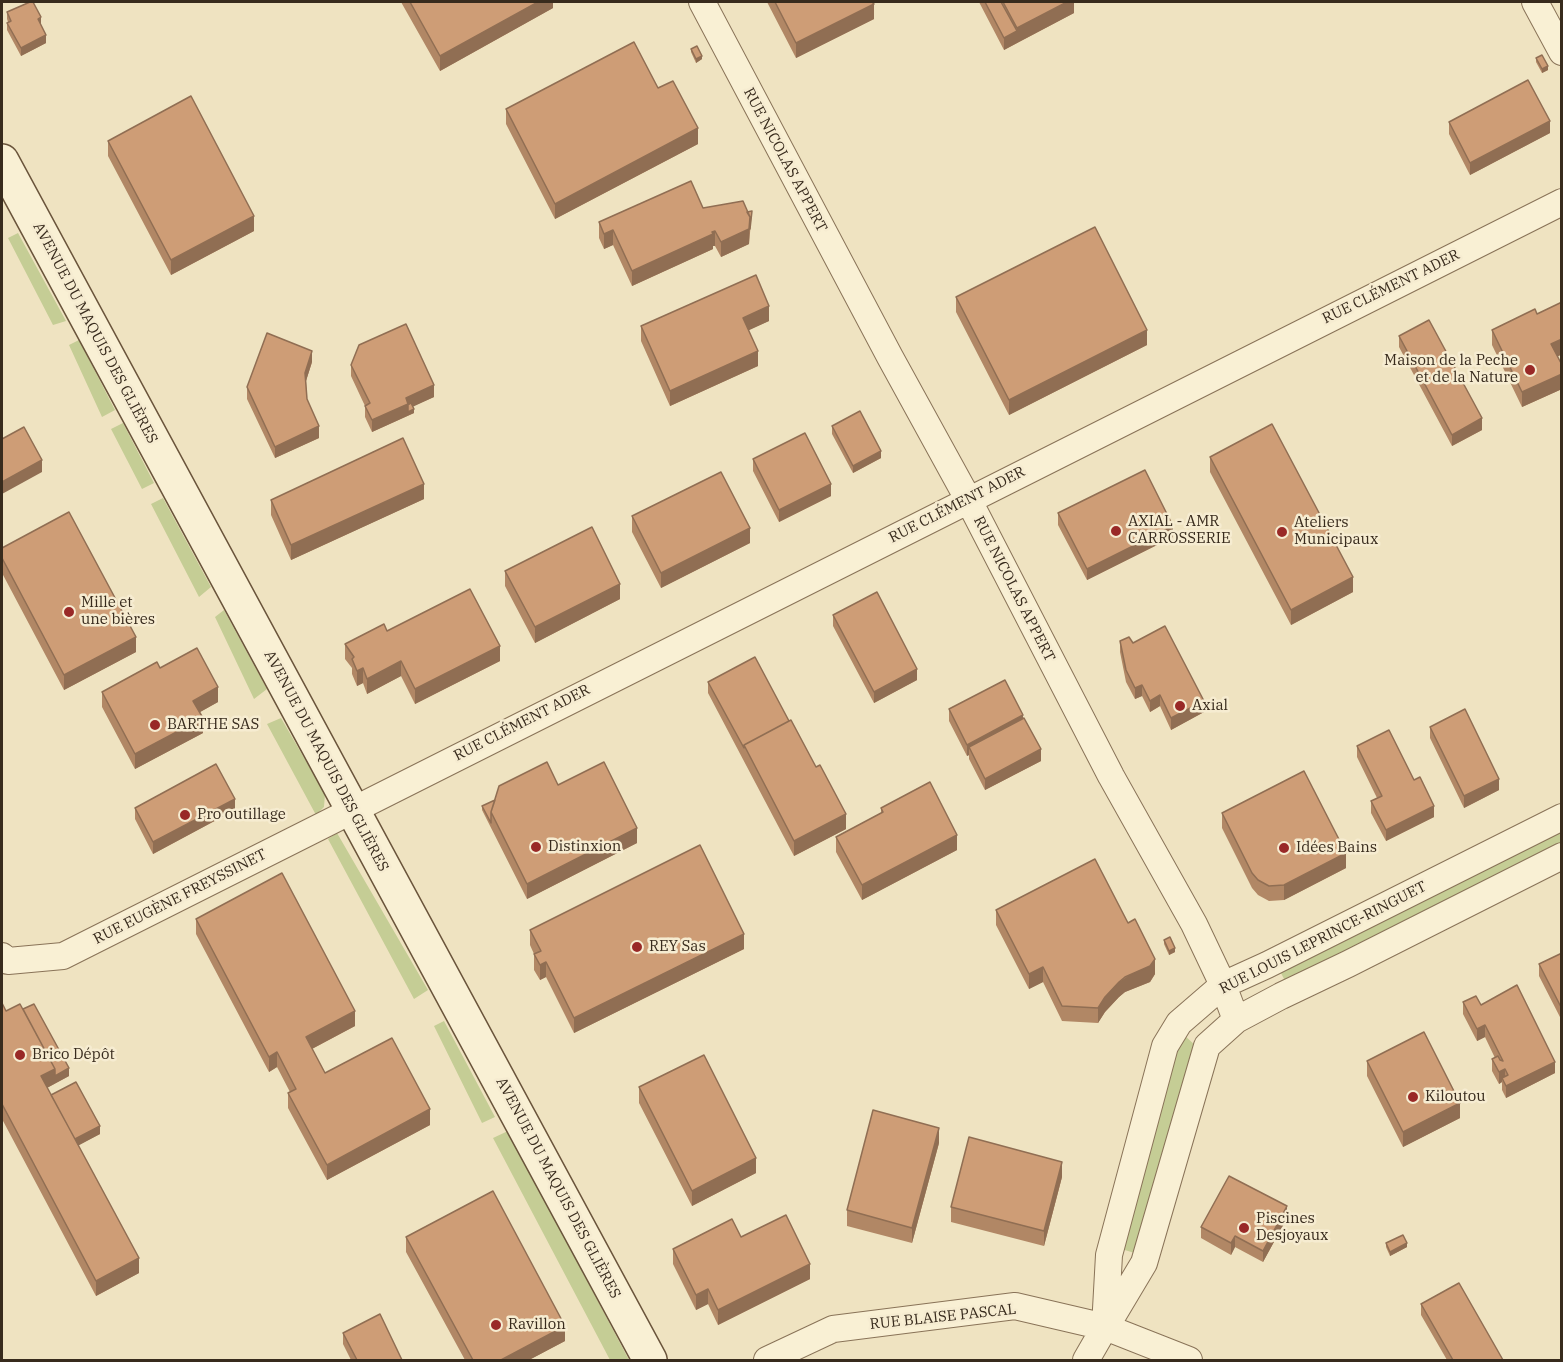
<!DOCTYPE html>
<meta charset="utf-8">
<style>
body{margin:0}
#map{position:relative;width:1563px;height:1362px;overflow:hidden;background:#efe3c1;font-family:"IBM Plex Serif",serif}
canvas{display:block}
.frame{position:absolute;inset:0;border:3px solid #382b1d;pointer-events:none}
</style>
<div id="map">
<canvas width="1563" height="1362"></canvas>
<div class="frame"></div>
</div>
<script>
const context = document.querySelector('canvas').getContext('2d');
context.lineJoin = 'round';
function paint(path, color) { context.fillStyle = color; context.fill(path, 'evenodd'); }
function trace(path, color, width, dash) { context.strokeStyle = color; context.lineWidth = width; context.lineCap = dash ? 'butt' : 'round'; context.setLineDash(dash || []); context.stroke(path); }
function write(font, color, halo, rows, align = 'center') {
  context.font = font + ' "IBM Plex Serif",serif'; context.lineWidth = 5; context.setLineDash([]); context.textBaseline = 'middle'; context.strokeStyle = halo; context.fillStyle = color; for (const [text, x, y, turn = 0] of rows) {
    context.save(); context.translate(x, y); context.rotate((+turn || 0) * Math.PI / 180); context.textAlign = isNaN(turn) ? turn : align; if (halo) context.strokeText(text, 0, 0); context.fillText(text, 0, 0); context.restore();
  }
}
paint(new Path2D(`
 M18 233 66 321 53 325 8 238Z
 M79 340 115 410 102 417 69 345Z
 M123 423 154 483 142 489 111 429Z
 M163 498 211 587 199 597 151 504Z
 M224 610 267 689 254 699 215 617Z
 M281 718 325 794 324 807 316 815 267 724Z
 M1561 824V849L1288 987 1277 965Z
 M337 833 428 990 414 999 328 839Z
 M444 1021 495 1117 482 1123 434 1026Z
 M1182 1033 1198 1048 1138 1254 1118 1248Z
 M508 1131 629 1360H610L493 1138Z`), '#c5cd95');
const minor = new Path2D(`
 M702 2 890 357 968 499 1111 776 1194 924 1223 985 1236 1020
 M1535 2 1562 52
 M2 956 8 961 63 956C561 702 1061 451 1562 202
 M1107 1325 1144 1263 1207 1046 1236 1020 1281 996 1348 964 1562 856
 M767 1360 833 1329 1015 1306 1105 1327 1189 1360
 M1086 1360 1105 1327 1109 1255 1165 1046 1179 1023 1223 985 1267 965 1562 817`);
const secondary = new Path2D(`
 M2 161 650 1360`);
trace(minor, '#897358', 28);
trace(secondary, '#6a543b', 36);
trace(minor, '#f9f0d4', 26);
trace(secondary, '#f9f0d4', 33);
paint(new Path2D(`
 M401 2H553V8L440 71Z
 M767 2H872L874 19 796 58Z
 M979 2H1074V13L1004 50Z
 M7 12 41 24 40 25 46 43 21 56 7 30V23L8 22 7 19Z
 M691 49 702 59 696 63 691 52Z
 M1536 58 1548 70 1542 73 1536 62Z
 M658 88 698 144 555 219 506 124V109Z
 M1449 122 1550 133 1470 175 1449 134Z
 M108 141 254 231 171 275 108 156Z
 M703 208 747 212 752 211 749 244 721 257 715 246H713V249L632 286 613 245 604 249 599 238V222Z
 M956 297 1147 345 1009 415 956 312Z
 M1562 302V354L1557 357 1562 365V389L1522 407 1492 345V330L1537 314Z
 M769 321 748 330 758 366 670 406 641 341V326Z
 M1399 336 1482 430 1452 446 1399 347Z
 M312 362 306 381 307 399 319 438 275 458 247 399V387Z
 M351 365 434 397 413 406 414 413 372 432 365 417V406L351 376Z
 M832 426 881 458 853 473 832 434Z
 M1210 457 1353 592 1291 625 1210 472Z
 M753 459 831 496 779 522 753 471Z
 M424 499 291 560 271 515V500Z
 M1058 513 1173 537 1087 580 1058 525Z
 M632 516 750 543 661 588 632 532Z
 M2 548 136 652 64 690 2 573Z
 M505 571 620 599 535 643 505 586Z
 M833 615 917 680 874 703 833 626Z
 M387 631 500 661 415 704 401 676 367 694 363 683 357 686 352 674V668L345 659V644Z
 M1120 641 1133 643 1204 712 1171 730 1160 706 1150 712 1142 696 1135 699 1126 682 1120 652Z
 M160 668 218 702 200 712 203 733 135 769 102 707V692Z
 M708 682 846 829 794 856 708 693Z
 M949 709 1023 718 1041 761 985 790 969 759V755L967 756 949 721Z
 M1430 727 1499 790 1464 808 1430 738Z
 M1357 746 1434 817 1386 841 1371 813V801L1377 798 1357 757Z
 M558 785 637 843 527 899 482 810V806Z
 M135 808 235 810 153 854 135 819Z
 M881 808 957 850 862 900 836 852V837L881 813Z
 M1222 813 1346 868 1284 900 1269 901 1258 895 1252 888 1222 828Z
 M996 910 1155 974 1150 982 1125 992 1119 997 1105 1012 1098 1023 1062 1021 1043 982 1029 989 996 925Z
 M196 919 355 1026 312 1049 325 1073 430 1125 327 1180 288 1108V1093L290 1092 277 1067 269 1072 196 934Z
 M530 930 744 949 574 1033 546 977 540 980 534 970V954L530 945Z
 M1164 940 1175 952 1169 955 1164 944Z
 M1562 953V1021L1539 976V964Z
 M1463 1002 1481 1005 1555 1073 1506 1098 1502 1090V1082L1499 1084 1492 1071V1059L1495 1058 1485 1037 1477 1041 1463 1014Z
 M2 1003 6 1011 23 1009 69 1076 47 1088 51 1095 100 1134 78 1145 139 1273 96 1296 2 1119Z
 M1367 1061 1460 1118 1403 1147 1367 1076Z
 M639 1087 756 1173 692 1206 639 1103Z
 M939 1143 912 1243 847 1226V1210Z
 M1062 1177 1044 1246 951 1222V1207Z
 M1287 1218 1263 1262 1235 1247 1231 1255 1201 1238V1227Z
 M406 1237 565 1341 529 1360H465L406 1252Z
 M741 1237 810 1279 718 1325 708 1304 696 1310 673 1264V1249Z
 M1386 1243 1407 1247 1390 1256 1386 1247Z
 M1421 1304 1503 1360H1447L1421 1315Z
 M343 1333 402 1360H351L343 1344Z`), '#b18765');
paint(new Path2D(`
 M538 2H553V8L440 71V56Z
 M1067 2H1074V13L1017 43V28Z
 M874 4V19L796 58V43Z
 M41 17V24L38 27V19Z
 M1017 31V43L1004 50V38Z
 M46 35V43L21 56V48Z
 M702 56V59L696 63V59Z
 M1548 66V70L1542 73V69Z
 M1550 121V133L1470 175V163Z
 M698 128V144L555 219V204Z
 M254 216V231L171 275V260Z
 M750 217 749 244 721 257V242Z
 M613 230V245L604 249V234Z
 M715 231V246H713V249L632 286V271Z
 M769 306V321L743 333V318Z
 M1147 330V345L1009 415V400Z
 M1562 339V354L1551 360V344Z
 M312 351V362L305 384V373Z
 M758 351V366L670 406V391Z
 M1562 374V389L1522 407V392Z
 M434 385V397L408 409H414V413L372 432V420L406 398Z
 M1482 418V430L1452 446V435Z
 M319 426V438L275 458V447Z
 M881 451V458L853 473V466Z
 M42 460V472L2 494V482Z
 M424 484V499L291 560V545Z
 M831 484V496L779 522V510Z
 M1173 526V537L1087 580V569Z
 M750 528V543L661 588V573Z
 M1353 577V592L1291 625V610Z
 M620 584V599L535 643V627Z
 M136 637V652L64 690V675Z
 M500 646V661L415 704V689Z
 M401 661V676L367 694V679Z
 M363 668V683L357 686V671Z
 M917 669V680L874 703V692Z
 M1142 685V696L1135 699V688Z
 M218 687V702L193 716V701Z
 M1160 695V706L1150 712V701Z
 M1204 701V712L1171 730V718Z
 M1023 715V726L969 747V755L967 756V745Z
 M203 718V733L135 769V754Z
 M1041 749V761L985 790V779Z
 M1499 779V790L1464 808V796Z
 M235 799V810L153 854V842Z
 M1434 806V817L1386 841V830Z
 M846 814V829L794 856V841Z
 M637 828V843L527 899V884Z
 M957 835V850L862 900V885Z
 M1346 853V868L1284 900V885Z
 M744 934V949L574 1033V1018Z
 M1175 948V952L1169 955V951Z
 M1155 959V974L1150 982 1125 992 1119 997 1105 1012 1098 1023V1008L1105 997 1119 982Z
 M546 962V977L540 980V965Z
 M1043 967V982L1029 989V974Z
 M355 1011V1026L306 1052V1037Z
 M1485 1025V1037L1477 1041V1029Z
 M277 1052V1067L269 1072V1057Z
 M1555 1062V1073L1506 1098V1086Z
 M69 1068V1076L41 1091V1076L55 1069Z
 M1505 1069V1081L1502 1078V1082L1499 1084V1072Z
 M1460 1103V1118L1403 1147V1132Z
 M430 1109V1125L327 1180V1165Z
 M100 1126V1134L72 1149V1141Z
 M939 1128V1143L912 1243V1228Z
 M756 1158V1173L692 1206V1191Z
 M1062 1162V1177L1044 1246V1231Z
 M1287 1206V1218L1263 1262V1251Z
 M1235 1236V1247L1231 1255V1243Z
 M1407 1243V1247L1390 1256V1252Z
 M139 1258V1273L96 1296V1281Z
 M810 1264V1279L718 1325V1310Z
 M708 1289V1304L696 1310V1295Z
 M565 1326V1341L529 1360H501Z`), '#906e53');
const building = new Path2D(`
 M30 2H33L41 17 38 19 46 35 21 48 7 23 11 21 7 12Z
 M410 2H538L440 56Z
 M775 2H872L874 4 796 43Z
 M985 2H1001L1017 31 1004 38Z
 M1003 2H1067L1017 28Z
 M634 42 658 88 673 81 698 128 555 204 506 109Z
 M697 46 702 56 696 59 691 49Z
 M1542 55 1548 66 1542 69 1536 58Z
 M1528 80 1550 121 1470 163 1449 122Z
 M191 96 254 216 171 260 108 141Z
 M691 181 703 208 743 201 750 217 749 229 721 242 715 231 712 232 713 234 632 271 613 230 604 234 599 222Z
 M752 211 750 229V217L747 212Z
 M1095 227 1147 330 1009 400 956 297Z
 M756 275 769 306 743 318 758 351 670 391 641 326Z
 M1562 302V339L1551 344 1562 365V374L1522 392 1492 330 1535 309 1537 314Z
 M1429 320 1482 418 1452 435 1399 336Z
 M406 324 434 385 406 398 408 404 372 420 365 406 370 403 351 365 359 345Z
 M267 333 312 351 305 373 307 399 319 426 275 447 247 387Z
 M411 403 414 409 408 412V405Z
 M860 411 881 451 853 466 832 426Z
 M1272 424 1353 577 1291 610 1210 457Z
 M24 427 42 460 2 482V439Z
 M805 433 831 484 779 510 753 459Z
 M403 438 424 484 291 545 271 500Z
 M1145 470 1173 526 1087 569 1058 513Z
 M721 472 750 528 661 573 632 516Z
 M69 512 136 637 64 675 2 558V548Z
 M592 527 620 584 535 627 505 571Z
 M470 589 500 646 415 689 401 661 367 679 363 668 357 671 352 659 354 657 345 644 384 624 387 631Z
 M877 592 917 669 874 692 833 615Z
 M1165 626 1204 701 1171 718 1160 695 1150 701 1142 685 1135 688 1126 670 1120 641 1129 637 1133 643Z
 M197 648 218 687 193 701 203 718 135 754 102 692 157 662 160 668Z
 M755 657 789 721 744 745V748L708 682Z
 M1005 680 1023 715 967 745 949 709Z
 M1465 709 1499 779 1464 796 1430 727Z
 M1024 718 1041 749 985 779 969 747Z
 M791 720 816 767 820 765 846 814 794 841 744 745Z
 M1389 730 1414 780 1420 777 1434 806 1386 830 1371 801 1382 796 1357 746Z
 M547 762 558 785 604 762 637 828 527 884 491 812 499 786Z
 M216 764 235 799 153 842 135 808Z
 M1304 771 1346 853 1284 885 1269 886 1258 880 1252 873 1222 813Z
 M930 782 957 835 862 885 836 837 883 812 881 808Z
 M495 800 491 812V823L482 806Z
 M700 845 744 934 574 1018 546 962 540 965 534 954 541 951 530 930Z
 M1095 859 1128 923 1135 919 1155 959 1150 966 1125 977 1119 982 1105 997 1098 1008 1062 1006 1043 967 1029 974 996 910Z
 M282 873 355 1011 306 1037 325 1073 392 1038 430 1109 327 1165 288 1093 296 1089 277 1052 269 1057 196 919Z
 M1170 937 1175 948 1169 951 1164 940Z
 M1562 953V1009L1539 964Z
 M1517 985 1555 1062 1506 1086 1502 1078 1508 1075 1505 1069 1499 1072 1492 1059 1498 1056 1500 1060 1503 1061 1485 1025 1477 1029 1463 1002 1476 996 1481 1005Z
 M2 1003 6 1011 20 1004 55 1069 41 1076 139 1258 96 1281 2 1104Z
 M34 1004 69 1068 55 1076V1069L23 1009Z
 M1424 1032 1460 1103 1403 1132 1367 1061Z
 M704 1055 756 1158 692 1191 639 1087Z
 M76 1082 100 1126 75 1139 51 1095Z
 M873 1110 939 1128 912 1228 847 1210Z
 M969 1137 1062 1162 1044 1231 951 1207Z
 M1229 1176 1287 1206 1263 1251 1235 1236 1231 1243 1201 1227Z
 M493 1191 565 1326 501 1360H473L406 1237Z
 M786 1215 810 1264 718 1310 708 1289 696 1295 673 1249 732 1219 741 1237Z
 M1403 1235 1407 1243 1390 1252 1386 1243Z
 M1459 1283 1503 1360H1453L1421 1304Z
 M380 1314 402 1360H357L343 1333Z`);
paint(building, '#ce9d76');
trace(building, '#906e53', 1.5);
for (const [x, y, r, color] of [
 [1530,370,6,"#992927"],
 [1116,531,6,"#992927"],
 [1282,532,6,"#992927"],
 [69,612,6,"#992927"],
 [1180,706,6,"#992927"],
 [155,725,6,"#992927"],
 [185,815,6,"#992927"],
 [536,847,6,"#992927"],
 [1284,848,6,"#992927"],
 [637,947,6,"#992927"],
 [20,1055,6,"#992927"],
 [1413,1097,6,"#992927"],
 [1244,1228,6,"#992927"],
 [496,1325,6,"#992927"]
]) { const dot = new Path2D(); dot.arc(x, y, r, 0, 2 * Math.PI); context.fillStyle = color; context.fill(dot); trace(dot, '#f6ecd1', 2); }
write('15px', '#382b1d', '#f6ecd1', [
 ["RUE NICOLAS APPERT",785,160,62],
 ["RUE CLÉMENT ADER",1391,287,-26],
 ["AVENUE DU MAQUIS DES GLIÈRES",95,333,62],
 ["RUE CLÉMENT ADER",957,505,-27],
 ["RUE NICOLAS APPERT",1014,589,63],
 ["RUE CLÉMENT ADER",522,723,-27],
 ["AVENUE DU MAQUIS DES GLIÈRES",326,761,62],
 ["RUE EUGÈNE FREYSSINET",180,897,-27],
 ["RUE LOUIS LEPRINCE-RINGUET",1323,938,-27],
 ["AVENUE DU MAQUIS DES GLIÈRES",558,1188,62],
 ["RUE BLAISE PASCAL",943,1317,-6]
]);
write('15px', '#382b1d', '#f6ecd1', [
 ["Maison de la Peche",1518,361,"right"],
 ["et de la Nature",1518,378,"right"],
 ["AXIAL - AMR",1128,522],
 ["CARROSSERIE",1128,539],
 ["Ateliers",1294,523],
 ["Municipaux",1294,540],
 ["Mille et",81,603],
 ["une bières",81,620],
 ["Axial",1192,706],
 ["BARTHE SAS",167,725],
 ["Pro outillage",197,815],
 ["Distinxion",548,847],
 ["Idées Bains",1296,848],
 ["REY Sas",649,947],
 ["Brico Dépôt",32,1055],
 ["Kiloutou",1425,1097],
 ["Piscines",1256,1219],
 ["Desjoyaux",1256,1236],
 ["Ravillon",508,1325]
], 'left');
</script>
